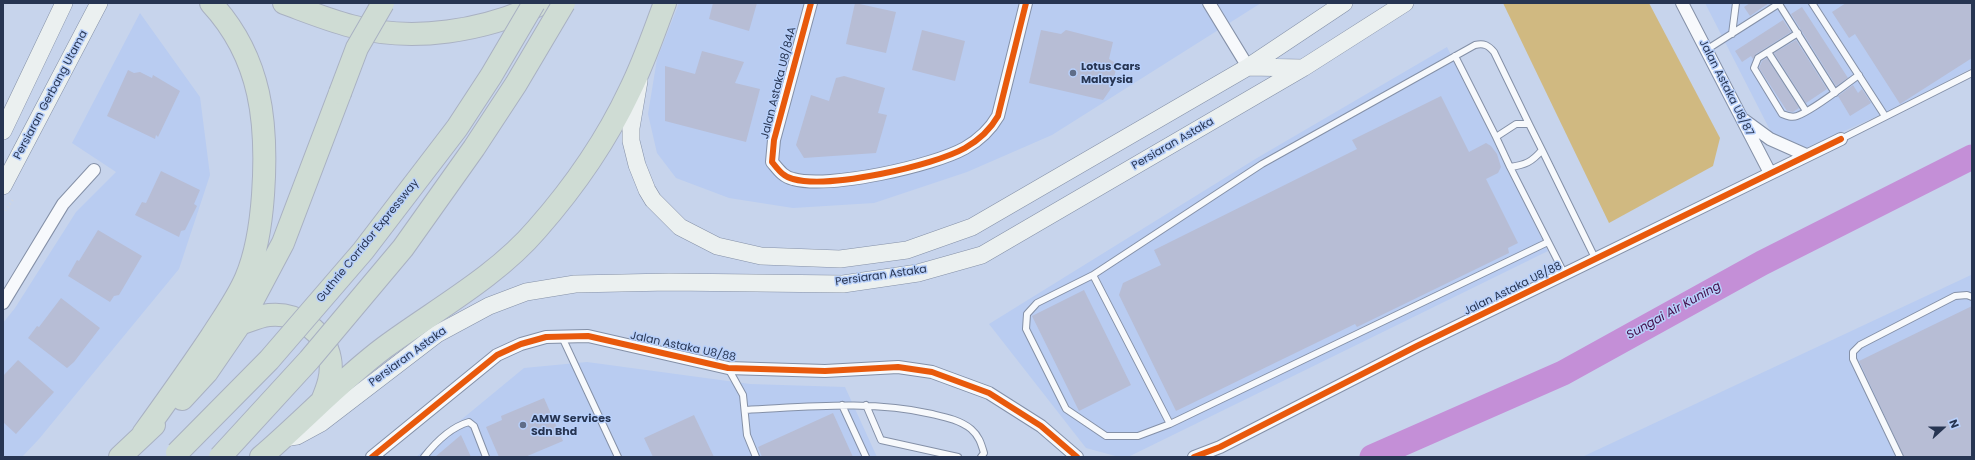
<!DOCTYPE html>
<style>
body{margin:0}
#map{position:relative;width:1975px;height:460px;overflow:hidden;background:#c7d4ec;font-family:Poppins,sans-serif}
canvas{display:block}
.frame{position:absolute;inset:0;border:4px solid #273552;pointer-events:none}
.north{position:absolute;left:1923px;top:408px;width:40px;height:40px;-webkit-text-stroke:3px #b8d0fb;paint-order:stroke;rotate:69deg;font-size:11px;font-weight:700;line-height:16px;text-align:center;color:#273552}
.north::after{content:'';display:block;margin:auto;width:14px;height:18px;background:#273552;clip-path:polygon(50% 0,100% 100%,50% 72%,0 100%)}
</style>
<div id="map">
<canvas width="1975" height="460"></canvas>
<div class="frame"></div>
<div class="north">N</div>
</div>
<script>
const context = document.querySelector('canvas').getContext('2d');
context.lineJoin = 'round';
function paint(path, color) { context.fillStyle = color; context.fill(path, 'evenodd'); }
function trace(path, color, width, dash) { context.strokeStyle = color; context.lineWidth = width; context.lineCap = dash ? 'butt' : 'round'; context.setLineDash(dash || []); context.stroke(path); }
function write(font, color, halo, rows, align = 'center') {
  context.font = font + ' Poppins,sans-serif'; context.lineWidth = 3; context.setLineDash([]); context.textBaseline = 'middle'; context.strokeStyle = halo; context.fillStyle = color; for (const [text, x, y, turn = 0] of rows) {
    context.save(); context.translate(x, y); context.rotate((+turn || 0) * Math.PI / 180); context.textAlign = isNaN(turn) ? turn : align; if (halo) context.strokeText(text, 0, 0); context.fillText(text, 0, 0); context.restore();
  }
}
paint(new Path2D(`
 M679 3H1261L1052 135 967 172 874 203 793 208 729 198 676 178 657 153 648 114 657 59Z
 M1705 3H1972V68L1887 112 1806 148 1772 134Z
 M140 13 200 97 210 175 179 269 39 439 22 457H3V323L15 308 76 212 116 172 72 143Z
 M1447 47 1548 251 1128 457H1119L1086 448 989 324 1257 158Z
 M1971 275 1972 278V457H1582Z
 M587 362 750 384 845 387 877 457H416L524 368Z`), '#b9ccf1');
paint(new Path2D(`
 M1503 3H1649L1720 138 1713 166 1609 223Z`), '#d0b981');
trace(new Path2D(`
 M1372 457 1563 373 1762 263 1972 157`), '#c48fd7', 25);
paint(new Path2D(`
 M713 3H757L749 31 709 19Z
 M855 3 896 12 886 53 846 44Z
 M1750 3H1769L1750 16 1744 7Z
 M1846 3H1972V58L1900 104 1855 34 1849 38 1832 12Z
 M1802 7 1848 78 1836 86 1791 14Z
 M1783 20 1791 32 1756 54 1753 59 1751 56 1742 62 1735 51Z
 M922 30 965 41 955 81 912 70Z
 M1041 30 1061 34 1066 30 1113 42 1109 59 1117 64 1112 87 1103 100 1029 83Z
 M1796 40 1827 89 1806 103 1774 53Z
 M702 51 744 62 735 83 760 89 746 142 665 121V66L695 74Z
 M1767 58 1799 108 1793 112 1787 111 1759 68 1762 61Z
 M128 70 134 73 140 72 152 78 153 75 180 91 158 137 156 135 155 139 107 116Z
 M844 76 885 88 878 113 887 115 876 153 804 158 796 145 811 95 829 101 836 78Z
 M1853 85 1858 93 1862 89 1871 103 1850 116 1838 96Z
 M1441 96 1469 152 1486 143 1491 146 1497 154 1501 167 1498 173 1486 179 1518 243 1508 248 1509 253 1357 327 1355 324 1176 411 1119 295 1123 283 1161 265 1154 250 1357 149 1352 140Z
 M161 171 200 190 194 204 197 206 185 230 181 231 179 237 135 215 142 202 146 203Z
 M98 230 142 256 119 295 114 296 110 302 68 276 77 260 79 261Z
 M1084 290 1131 385 1079 411 1032 316Z
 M61 298 100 328 74 362 67 368 28 338 37 326 39 327Z
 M1972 306V457H1904L1859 361Z
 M18 360 54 392 16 434 3 422V376Z
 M544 398 563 441 525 457H499L486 427 502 420 501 416Z
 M833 413 853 457H762L758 447Z
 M694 415 714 457H653L644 438Z
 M461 435 471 457H435Z`), '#b7bdd5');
const lane = new Path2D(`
 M1812 3 1885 116
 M1779 4 1835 93
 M1798 33 1758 58 1754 68 1782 114C1787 116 1792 118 1797 116 1814 110 1843 86 1859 75
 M1732 34 1736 3
 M1706 50 1780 3
 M1768 52 1806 111
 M1455 56 1496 137
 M1516 124H1529L1542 150C1532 162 1525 165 1510 167L1496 137Z
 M1529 124 1494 52C1488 45 1484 43 1475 45L1262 164 1093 275 1037 303 1027 314 1026 329 1066 409 1106 436H1138L1170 424 1548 242
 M1841 139 1972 73
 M1542 150 1596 260
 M1510 167 1565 275
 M1093 275 1170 424
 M562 337 618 457
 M728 368 743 395 747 435 756 457
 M842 405 866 457
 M866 405 881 440 958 457
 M746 410C808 407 870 400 932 414 945 417 960 420 971 429 979 436 981 443 984 453L981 457
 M424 457C435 443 451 427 469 422L474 426 486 457
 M1900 457 1853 359V352L1860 345 1955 296 1967 295 1972 297`);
const street = new Path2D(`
 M811 3 774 140 772 162C778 169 783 177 793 179 829 189 933 166 965 148 979 140 990 130 998 116L1026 3
 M1209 3 1248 67
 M1682 3 1770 173
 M1744 120 1770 139 1806 155
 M3 303 63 204 94 170
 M372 457 497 355 521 344 546 337 588 336 728 368 825 371 898 367 932 372 989 393 1041 426 1077 457
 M1194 457 1220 447 1417 346 1841 139`);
const secondary = new Path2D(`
 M1248 67 1303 68
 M639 81 631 128V141L637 165 647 190 653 200 680 227 717 246 761 256 840 259 907 250 972 227 1248 67 1344 3
 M3 131 64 3
 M3 186 99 3
 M283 438 297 436 321 423 437 334 489 306 526 292 575 284 669 282 843 284 918 273 982 255 1303 68 1405 3`);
const highway = new Path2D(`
 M284 3C306 11 328 20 351 26 413 43 484 31 541 4
 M240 324C249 321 259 316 269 315 297 312 325 331 330 359 333 374 327 389 322 401
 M182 399 207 372 240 324 283 243 340 93
 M143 434C166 402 189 370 211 337 223 318 237 299 246 278 257 252 261 223 263 195 268 124 262 58 211 3
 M120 457 154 425
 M261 457C302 422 342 379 385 347 435 310 496 277 537 229 574 187 606 141 630 90 644 62 654 32 665 3`);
trace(lane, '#8490a7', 8);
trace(street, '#8490a7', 14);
trace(secondary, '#8490a7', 18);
trace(highway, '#a9b1c2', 24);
trace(new Path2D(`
 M3 214 14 198`), '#d1d6de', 2.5, [1, 3]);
trace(lane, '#f7f9fc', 6);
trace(street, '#f7f9fc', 12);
trace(secondary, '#ebf0f0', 17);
trace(highway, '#cfdcd4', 22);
const highwayBridge = new Path2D(`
 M340 93 357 48 383 3
 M177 453 269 360 363 251 457 128 491 76 534 3
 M220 457 309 360 403 248 474 148 516 84 564 3`);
trace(highwayBridge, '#a9b1c2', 24, []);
trace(highwayBridge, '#cfdcd4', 22);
trace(new Path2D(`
 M811 3 774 140 772 162C778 169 783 177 793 179 829 189 933 166 965 148 979 140 990 130 998 116L1026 3
 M372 457 497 355 521 344 546 337 588 336 728 368 825 371 898 367 932 372 989 393 1041 426 1077 457
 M1194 457 1220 447 1417 346 1841 139`), '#e8590c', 6);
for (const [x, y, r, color] of [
 [1073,73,4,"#5f6d88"],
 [523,425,4,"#5f6d88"]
]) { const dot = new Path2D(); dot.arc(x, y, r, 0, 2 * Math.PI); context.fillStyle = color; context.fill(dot); trace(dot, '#b8d0fb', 1.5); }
write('bold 11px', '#273552', '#b8d0fb', [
 ["Lotus Cars",1081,67],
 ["Malaysia",1081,80],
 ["AMW Services",531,419],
 ["Sdn Bhd",531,432]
], 'left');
write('11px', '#273552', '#b8d0fb', [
 ["Jalan Astaka U8/84A",779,83,-76],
 ["Jalan Astaka U8/87",1726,88,63],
 ["Persiaran Gerbang Utama",51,95,-62],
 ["Persiaran Astaka",1173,144,-30],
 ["Guthrie Corridor Expressway",368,241,-51],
 ["Persiaran Astaka",881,276,-8],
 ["Jalan Astaka U8/88",1513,289,-26],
 ["Jalan Astaka U8/88",683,347,12],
 ["Persiaran Astaka",408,357,-36]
]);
write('italic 12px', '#420c49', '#b8d0fb', [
 ["Sungai Air Kuning",1674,311,-29]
]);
</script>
